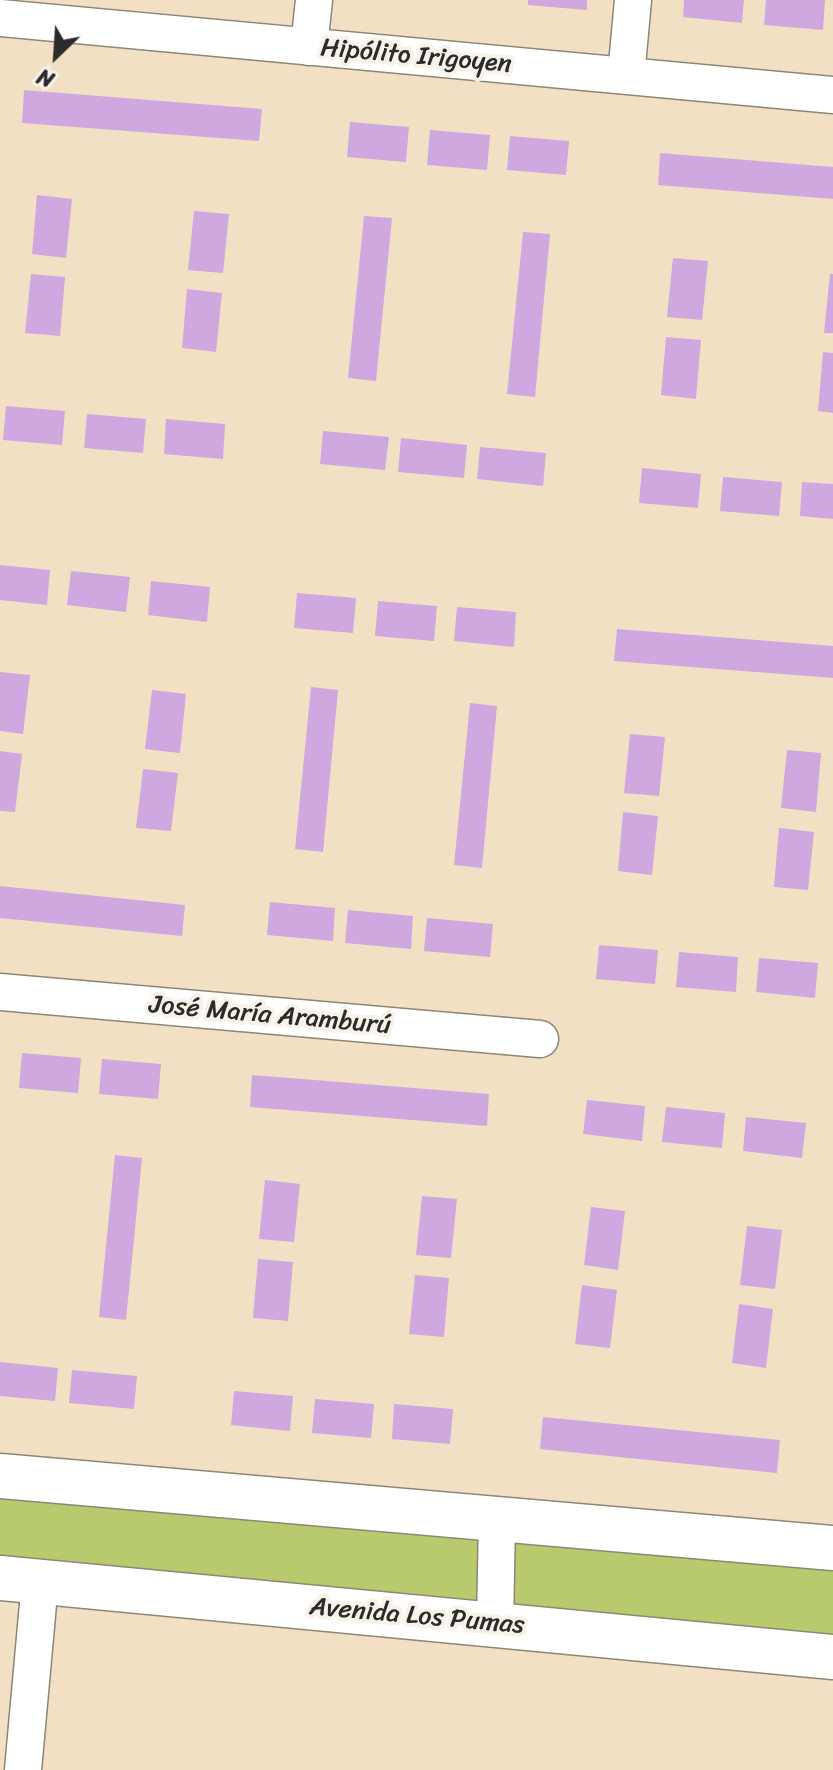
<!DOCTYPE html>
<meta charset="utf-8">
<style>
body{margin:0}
#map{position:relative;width:833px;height:1770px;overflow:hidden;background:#f1e0c3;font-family:Sriracha,sans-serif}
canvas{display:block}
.north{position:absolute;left:16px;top:16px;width:80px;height:80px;-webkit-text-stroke:6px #f7f3e8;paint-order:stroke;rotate:205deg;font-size:22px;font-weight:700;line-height:32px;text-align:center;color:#2b2b2b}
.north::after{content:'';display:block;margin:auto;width:28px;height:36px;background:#2b2b2b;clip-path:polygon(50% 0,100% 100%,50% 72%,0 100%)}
</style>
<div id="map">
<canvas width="833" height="1770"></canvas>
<div class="north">N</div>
</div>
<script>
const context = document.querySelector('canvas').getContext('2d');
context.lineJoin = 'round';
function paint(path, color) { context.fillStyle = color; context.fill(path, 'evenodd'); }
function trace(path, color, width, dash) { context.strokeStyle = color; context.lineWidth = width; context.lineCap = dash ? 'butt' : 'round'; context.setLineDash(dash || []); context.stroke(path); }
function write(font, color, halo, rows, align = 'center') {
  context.font = font + ' Sriracha,sans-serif'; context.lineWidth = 8; context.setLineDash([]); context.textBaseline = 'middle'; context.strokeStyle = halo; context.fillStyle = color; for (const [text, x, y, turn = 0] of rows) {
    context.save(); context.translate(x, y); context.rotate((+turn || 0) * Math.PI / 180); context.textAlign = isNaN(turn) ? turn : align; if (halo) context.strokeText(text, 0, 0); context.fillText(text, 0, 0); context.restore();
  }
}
paint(new Path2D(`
 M0 1476 833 1548V1653L0 1575Z`), '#b7ca6e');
paint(new Path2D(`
 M528 0H587V10L528 5Z
 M684 0H744L742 23 683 17Z
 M766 0H825L823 30 764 25Z
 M24 90 262 109 259 141 22 123Z
 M350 122 409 127 406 162 347 157Z
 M430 130 490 135 487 170 427 165Z
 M510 136 569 141 566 175 507 170Z
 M660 153 833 167V199L658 185Z
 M37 195 72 199 66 258 32 254Z
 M194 211 229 214 223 273 188 270Z
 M364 216 392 218 376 381 348 378Z
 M523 232 550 234 535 397 507 394Z
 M673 258 708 261 702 320 667 317Z
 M31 274 65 277 60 336 25 333Z
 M830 274H833V333H824Z
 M187 289 222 293 216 352 182 348Z
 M666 337 701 340 696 399 661 395Z
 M823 352 833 353V413L818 411Z
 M6 406 65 411 62 445 3 440Z
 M87 414 146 419 143 453 84 448Z
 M166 419 225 424 223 459 164 454Z
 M323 431 389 437 385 470 320 464Z
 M401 438 467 445 464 478 398 472Z
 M480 447 546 453 543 486 477 479Z
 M642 468 701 474 698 508 639 503Z
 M723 477 782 482 779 516 720 511Z
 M802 482 833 484V519L800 516Z
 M0 565 50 570 47 605 0 600Z
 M71 571 130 577 126 612 67 605Z
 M151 581 210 587 207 622 148 615Z
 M297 593 356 598 353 633 294 628Z
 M378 601 437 606 434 641 375 636Z
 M457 607 516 612 514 647 454 641Z
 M617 629 833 646V678L614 661Z
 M0 672 30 675 23 734 0 731Z
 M311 687 338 690 323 852 295 849Z
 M152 690 186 694 180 753 145 749Z
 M470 703 497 706 482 868 454 865Z
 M630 734 665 737 659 796 624 793Z
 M787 750 821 753 816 812 781 808Z
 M0 751 22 754 15 812 0 811Z
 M143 769 178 773 171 831 136 828Z
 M623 812 658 816 652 875 618 871Z
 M779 828 814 832 808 890 774 887Z
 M0 886 185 905 182 936 0 918Z
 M270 902 335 908 333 941 267 935Z
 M348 910 413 916 411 949 345 943Z
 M427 918 493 924 490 957 424 951Z
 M599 945 658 950 655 984 596 979Z
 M679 952 738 957 736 992 676 987Z
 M759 958 818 963 815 998 756 992Z
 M22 1053 81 1058 78 1093 19 1088Z
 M102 1059 161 1064 158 1099 99 1094Z
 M252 1075 489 1094 487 1126 250 1107Z
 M587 1100 645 1106 642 1141 583 1134Z
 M666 1107 725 1113 722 1148 662 1142Z
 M746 1117 806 1123 802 1158 743 1151Z
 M115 1155 142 1158 126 1320 99 1317Z
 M265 1180 300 1184 294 1242 259 1239Z
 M422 1196 457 1199 451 1258 416 1255Z
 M591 1207 625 1211 618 1270 584 1265Z
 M747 1226 782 1230 775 1289 740 1285Z
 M258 1259 293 1262 288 1321 253 1318Z
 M415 1275 449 1278 444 1337 409 1334Z
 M582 1285 617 1290 610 1348 575 1344Z
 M739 1304 773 1309 766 1368 732 1363Z
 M0 1362 58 1368 55 1401 0 1396Z
 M72 1370 137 1376 134 1409 69 1403Z
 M234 1391 293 1396 290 1431 231 1425Z
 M315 1399 374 1404 371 1438 312 1433Z
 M394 1404 453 1409 450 1444 392 1439Z
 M543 1417 780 1440 777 1473 540 1449Z`), '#cfa8df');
const minor = new Path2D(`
 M0 18 833 95
 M309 47 314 0
 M626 76 633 0
 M0 992 540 1039
 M495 1625 497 1519
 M23 1770 40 1582`);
const major = new Path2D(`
 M0 1476 833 1548
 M0 1578 833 1657`);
trace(minor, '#8e8677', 39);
trace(major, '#8e8677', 47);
trace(minor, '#fff', 36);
trace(major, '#fff', 44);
write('26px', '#2b2b2b', '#f7f3e8', [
 ["Hipólito Irigoyen",416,57,5],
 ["José María Aramburú",270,1016,5],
 ["Avenida Los Pumas",417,1617,5]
]);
</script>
